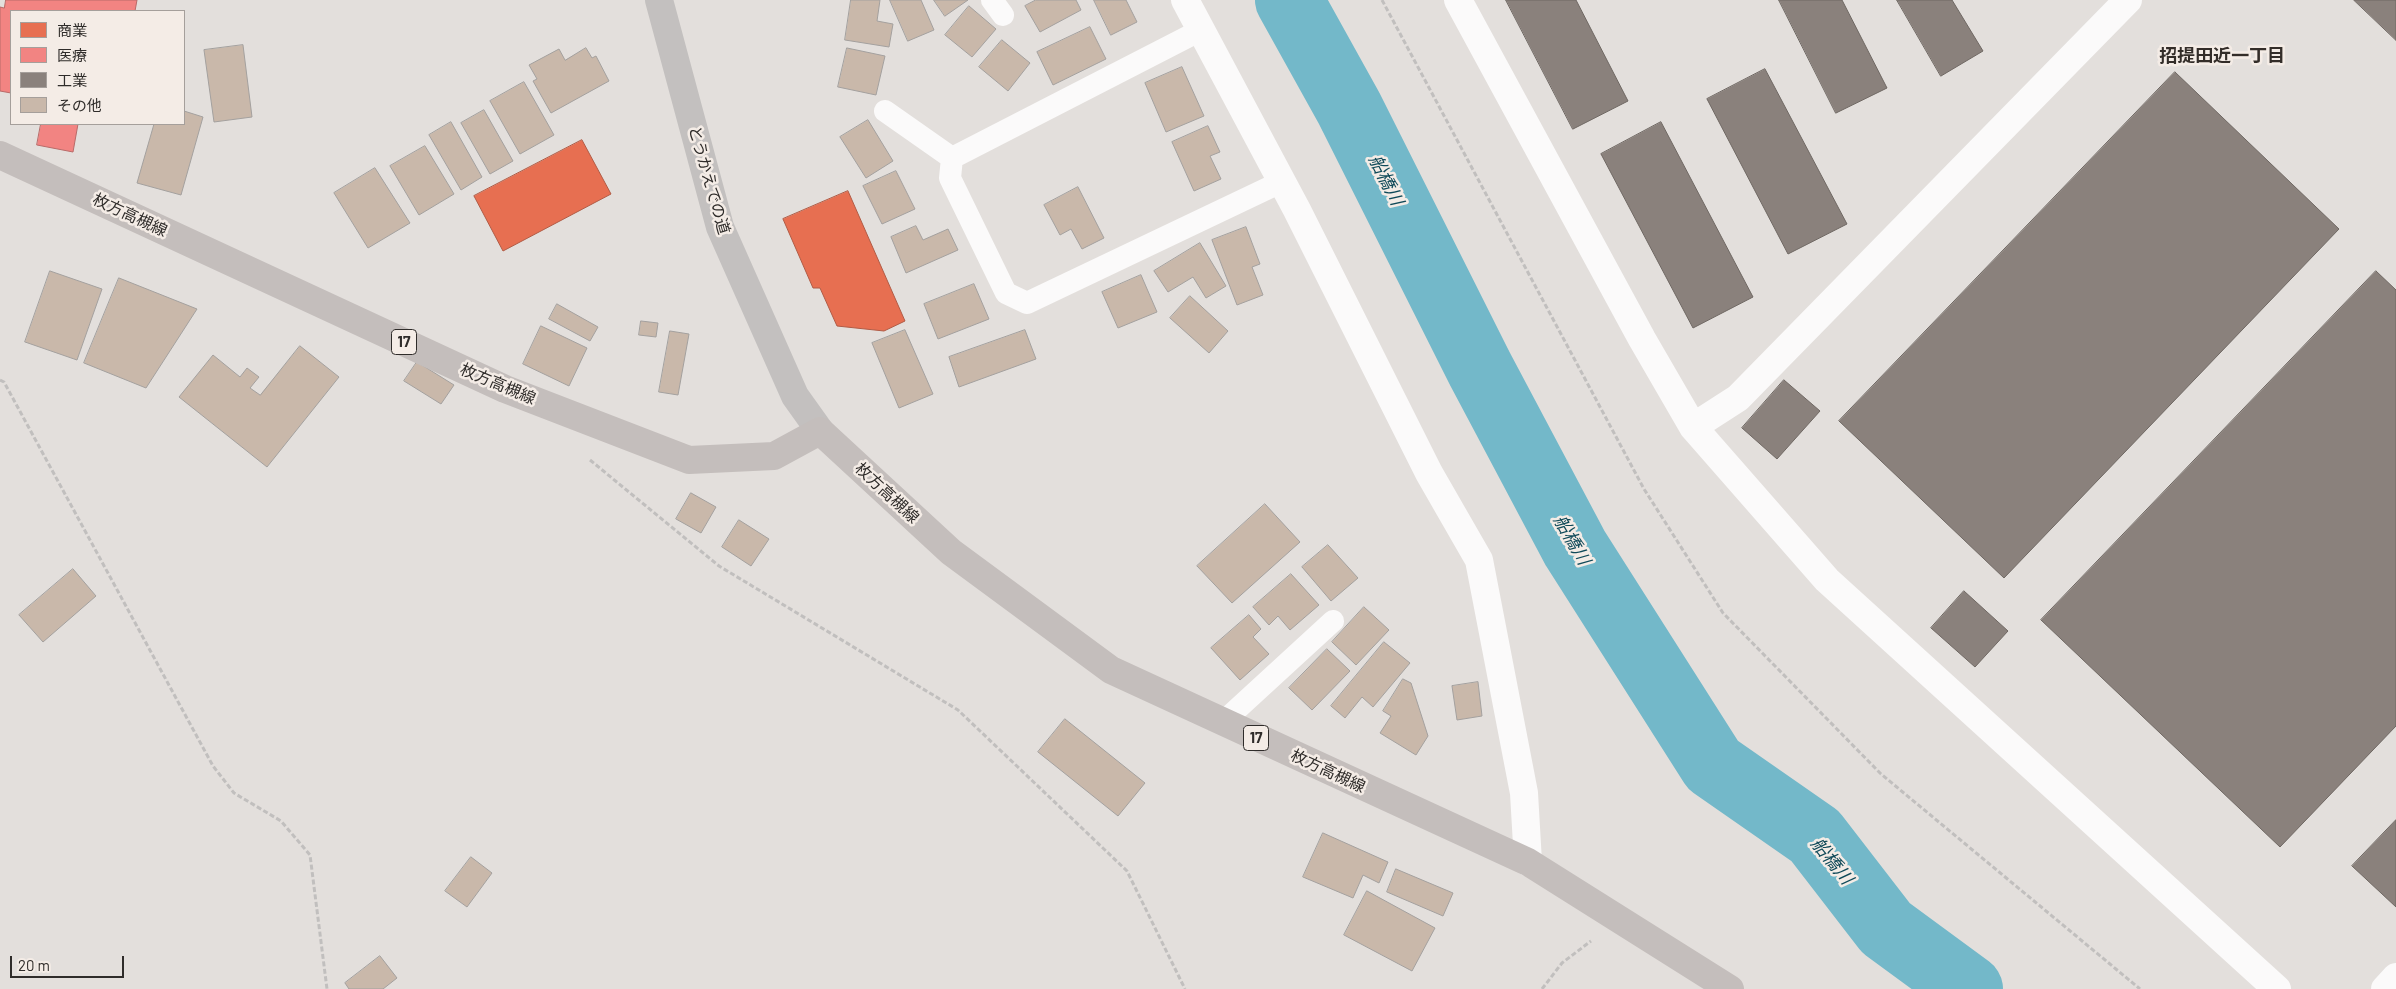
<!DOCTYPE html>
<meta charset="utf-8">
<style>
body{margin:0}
#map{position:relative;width:2396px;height:989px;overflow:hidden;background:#e3dfdc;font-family:Barlow,"Noto Sans JP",sans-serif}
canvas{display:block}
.legend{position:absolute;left:10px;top:10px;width:175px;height:115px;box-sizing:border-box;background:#f4ece6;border:1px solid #a59f9b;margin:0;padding:6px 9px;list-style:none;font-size:15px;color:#2f2c2a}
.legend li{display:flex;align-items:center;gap:10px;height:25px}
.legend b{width:25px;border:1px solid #a59f9b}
.scale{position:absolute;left:10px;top:956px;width:114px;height:22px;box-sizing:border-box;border:2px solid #2f2c2a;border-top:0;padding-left:6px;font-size:15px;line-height:18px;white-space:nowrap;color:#2f2c2a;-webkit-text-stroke:4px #f4ece6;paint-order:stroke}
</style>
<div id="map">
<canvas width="2396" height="989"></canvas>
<ul class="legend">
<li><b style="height:14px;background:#e76f51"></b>商業</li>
<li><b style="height:14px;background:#f28482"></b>医療</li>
<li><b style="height:14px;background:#8a817c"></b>工業</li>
<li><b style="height:14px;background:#c9b8aa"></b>その他</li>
</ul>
<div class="scale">20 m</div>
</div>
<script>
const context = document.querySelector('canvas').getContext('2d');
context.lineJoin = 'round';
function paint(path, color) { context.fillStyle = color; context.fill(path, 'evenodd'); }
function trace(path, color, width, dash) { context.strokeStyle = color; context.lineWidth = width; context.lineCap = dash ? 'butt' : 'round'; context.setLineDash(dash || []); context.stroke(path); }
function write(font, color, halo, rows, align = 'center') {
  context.font = font + ' Barlow,"Noto Sans JP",sans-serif'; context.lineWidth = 5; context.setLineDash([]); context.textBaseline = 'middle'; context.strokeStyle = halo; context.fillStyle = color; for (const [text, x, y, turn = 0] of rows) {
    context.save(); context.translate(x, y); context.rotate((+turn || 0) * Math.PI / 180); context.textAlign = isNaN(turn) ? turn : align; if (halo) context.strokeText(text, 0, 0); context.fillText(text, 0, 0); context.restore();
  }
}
const shops = new Path2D(`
 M582 140 611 194 503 251 474 196Z
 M848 191 905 321 884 331 837 326 820 288H813L783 219Z`);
paint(shops, '#e76f51');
trace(shops, '#b05b45', 1);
const health = new Path2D(`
 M6 0H137L135 11H11V93L0 91V7L4 8Z
 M41 124H78L73 152 37 145Z`);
paint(health, '#f28482');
trace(health, '#b86a68', 1);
const industry = new Path2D(`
 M1506 0H1576L1628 101 1573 129Z
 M1779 0H1842L1887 88 1836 113Z
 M1897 0H1952L1983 51 1941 76Z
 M2354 0H2396V40Z
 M1765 69 1847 224 1788 254 1707 99Z
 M2175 72 2339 229 2004 578 1839 421Z
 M1661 122 1753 297 1693 328 1601 154Z
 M2376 271 2396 290V726L2280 847 2041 620Z
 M1784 380 1820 411 1777 459 1742 428Z
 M1964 591 2008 631 1975 667 1931 628Z
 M2396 820V907L2352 866Z`);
paint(industry, '#8a817c');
trace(industry, '#6f6863', 1);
trace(new Path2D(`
 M1289 0 1349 108 1480 369 1575 548 1713 765 1815 836 1886 928 1969 989`), '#73b8c9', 68);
const building = new Path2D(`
 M851 0H880L877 21 893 24 889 47 845 40Z
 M890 0H921L934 30 908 41Z
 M934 0H968L945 16Z
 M1036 0H1076L1081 10 1040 32 1025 6Z
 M1094 0H1126L1137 22 1111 35Z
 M969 6 996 29 972 57 945 35Z
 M1090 27 1106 59 1053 85 1037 52Z
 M1002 40 1030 63 1008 91 979 67Z
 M243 45 252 117 214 122 204 50Z
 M586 48 592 58 596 56 609 81 551 113 533 81 537 79 529 65 559 49 565 60Z
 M847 48 885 56 876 95 838 87Z
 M1182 67 1204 116 1166 132 1145 83Z
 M524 82 554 135 520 154 490 101Z
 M484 110 513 161 490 174 461 123Z
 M184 111 203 117 181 195 137 183 154 124H184Z
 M868 120 893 161 866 178 840 137Z
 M451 122 482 177 461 190 429 135Z
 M1208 126 1220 152 1210 156 1221 179 1194 191 1172 142Z
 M425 146 454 194 419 215 390 166Z
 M375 168 410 223 368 248 334 193Z
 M896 171 915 209 882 224 863 186Z
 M1078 187 1104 238 1082 249 1071 229 1060 235 1044 205Z
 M916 226 923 240 948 229 958 250 906 273 891 237Z
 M1246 227 1260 264 1252 267 1263 295 1237 305 1212 240Z
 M1200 243 1226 286 1206 298 1193 277 1168 292 1154 271Z
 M50 271 102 289 77 360 25 342Z
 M1141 275 1157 312 1118 328 1102 292Z
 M119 278 197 309 146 388 84 363Z
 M974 284 989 319 938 339 924 304Z
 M1190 296 1228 331 1209 353 1170 318Z
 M557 304 598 327 590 341 549 319Z
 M641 321 658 323 656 337 639 335Z
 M541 326 587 348 569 386 523 364Z
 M905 330 933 394 899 408 872 343Z
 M1025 330 1036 359 959 387 949 357Z
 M670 331 689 334 678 395 659 392Z
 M300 346 339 377 267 467 179 397 213 355 240 377 247 368 259 377 250 388 260 395Z
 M417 362 454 385 441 404 404 381Z
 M691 493 716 507 701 533 676 519Z
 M1265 504 1300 542 1232 603 1197 566Z
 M739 520 769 539 751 566 722 547Z
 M1328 545 1358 578 1331 601 1302 567Z
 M73 569 96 596 43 642 19 615Z
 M1291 574 1319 605 1290 630 1278 616 1269 625 1253 607Z
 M1364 607 1389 630 1356 665 1332 642Z
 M1249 615 1261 629 1253 637 1269 654 1240 680 1211 648Z
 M1384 642 1410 663 1373 707 1362 697 1345 718 1331 706Z
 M1327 649 1350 671 1312 710 1289 688Z
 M1403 679 1411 683 1428 736 1416 755 1380 733 1391 716 1383 711Z
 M1478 682 1482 716 1457 720 1452 686Z
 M1065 719 1145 783 1118 816 1038 752Z
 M1323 833 1388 862 1379 883 1363 875 1353 898 1303 877Z
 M471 857 492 873 467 907 445 891Z
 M1396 869 1453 893 1443 916 1387 892Z
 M1367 891 1435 928 1412 971 1344 935Z
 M380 956 397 978 383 989H349L345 983Z`);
paint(building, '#c9b8aa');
trace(building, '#a3a09e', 1);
trace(new Path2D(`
 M1382 0 1644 489 1723 613 1881 774 2140 989
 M0 380 4 382 213 766 234 793 281 821 310 855 327 989
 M590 460 719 566 958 710 1127 871 1185 989
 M1542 989 1562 963 1591 941`), '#c1bfbe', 3, [5, 2.5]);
trace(new Path2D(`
 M992 0 1003 15
 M1201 30 952 158 950 178 1006 293 1027 303 1281 182
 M885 111 952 158
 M1223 722 1333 621`), '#fbfafa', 22);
trace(new Path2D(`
 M1185 0 1297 210 1429 473 1479 560 1524 793 1528 862
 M1458 0 1642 339 1693 427 1827 580 2277 989
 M1693 427 1738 398 2128 0
 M2385 989 2396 977`), '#fbfafa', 28);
trace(new Path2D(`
 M659 0 720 227 795 396 820 431`), '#c3c0bf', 28);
trace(new Path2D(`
 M0 155 505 389 689 460 774 456 820 431 951 552 1111 670 1528 862 1730 989`), '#c4bebc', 28);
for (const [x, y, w] of [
 [404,342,25],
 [1256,738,25]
]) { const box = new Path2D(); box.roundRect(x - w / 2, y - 12.5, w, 25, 4); context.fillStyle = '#f4ece6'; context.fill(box); trace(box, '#2f2c2a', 1); }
write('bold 15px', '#2f2c2a', null, [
 ["17",404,342],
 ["17",1256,738]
]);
write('16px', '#2f2c2a', '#f4ece6', [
 ["とうかえでの道",709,180,74],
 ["枚方高槻線",130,215,25],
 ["枚方高槻線",498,384,23],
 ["枚方高槻線",887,493,43],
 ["枚方高槻線",1328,771,25]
]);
write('bold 18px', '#332d29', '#f4ece6', [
 ["招提田近一丁目",2222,56]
]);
write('italic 18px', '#104a59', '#f4ece6', [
 ["船橋川",1386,180,63],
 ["船橋川",1572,540,60],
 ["船橋川",1832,861,51]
]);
</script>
